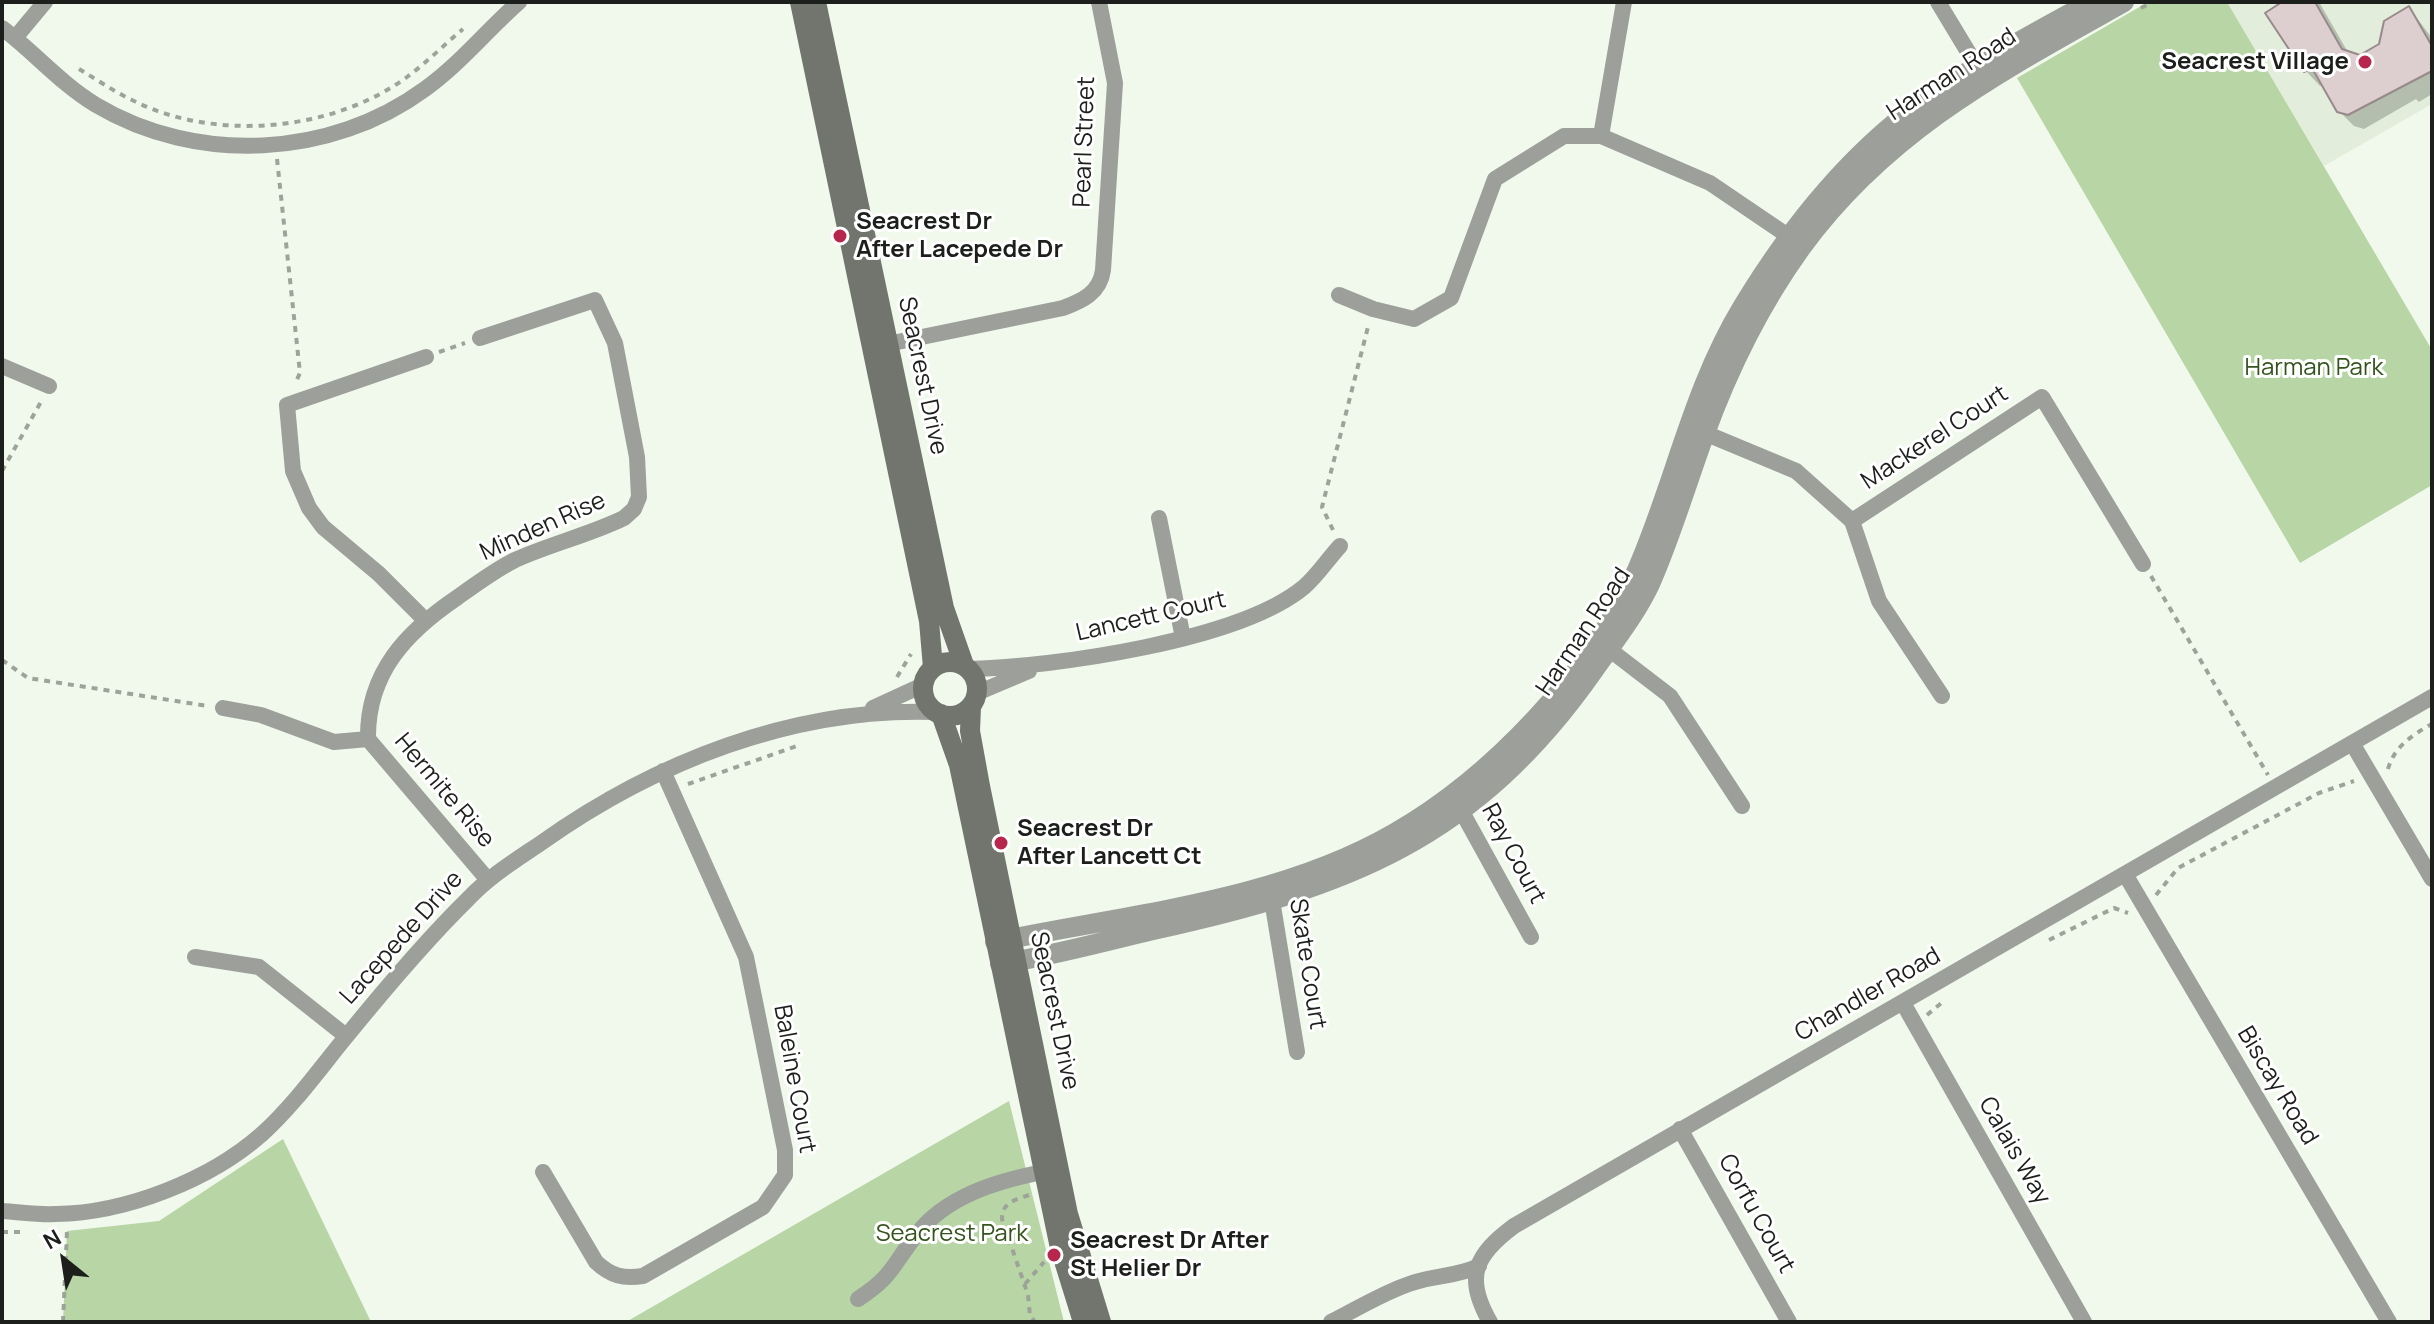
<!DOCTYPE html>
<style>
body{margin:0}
#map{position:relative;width:2434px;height:1324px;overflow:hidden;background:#f1f8ec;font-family:Manrope,sans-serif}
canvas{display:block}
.frame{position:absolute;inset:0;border:4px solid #1c1f1b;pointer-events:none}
.north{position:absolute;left:24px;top:1220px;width:80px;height:80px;-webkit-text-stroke:6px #fff;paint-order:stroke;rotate:330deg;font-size:22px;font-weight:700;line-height:32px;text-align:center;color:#1c1f1b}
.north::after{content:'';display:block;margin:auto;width:28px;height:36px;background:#1c1f1b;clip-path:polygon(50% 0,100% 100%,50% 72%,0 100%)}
</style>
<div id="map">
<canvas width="2434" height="1324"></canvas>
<div class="frame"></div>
<div class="north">N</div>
</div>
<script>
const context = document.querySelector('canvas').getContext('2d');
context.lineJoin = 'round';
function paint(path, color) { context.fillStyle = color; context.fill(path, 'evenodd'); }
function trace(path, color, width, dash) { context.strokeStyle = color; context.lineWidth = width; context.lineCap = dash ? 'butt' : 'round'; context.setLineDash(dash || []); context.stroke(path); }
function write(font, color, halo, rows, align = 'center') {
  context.font = font + ' Manrope,sans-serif'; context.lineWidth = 6; context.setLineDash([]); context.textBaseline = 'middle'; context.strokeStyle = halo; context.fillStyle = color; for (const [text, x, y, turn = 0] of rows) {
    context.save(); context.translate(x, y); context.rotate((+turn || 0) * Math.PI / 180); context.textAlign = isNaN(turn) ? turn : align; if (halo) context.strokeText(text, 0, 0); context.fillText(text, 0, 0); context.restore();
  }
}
paint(new Path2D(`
 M2227 2H2432V104L2324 166Z`), '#e2eedb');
paint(new Path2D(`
 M2148 2H2227L2432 350V485L2300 563 2017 78Z
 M1009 1101 1064 1322H626Z
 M283 1139 371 1322H63L67 1231 159 1221Z`), '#b7d5a5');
paint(new Path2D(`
 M2275 2H2319L2349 54 2361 57 2381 45 2409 8 2432 38V94L2419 102 2416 99 2364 129 2354 126 2339 111 2323 84 2320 86 2306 71Z`), '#0003');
const building = new Path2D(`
 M2282 2H2315L2342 49 2360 55 2379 44 2384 21 2409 6 2432 46V71L2348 115 2337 112 2312 68 2304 72 2265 13Z`);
paint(building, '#ddcecf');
trace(building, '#98898a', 2);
trace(new Path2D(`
 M2141 8 2153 2
 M79 69C96 79 113 91 132 100 214 142 332 132 407 77 426 63 444 45 463 29
 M277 159 300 373 295 384
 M439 352 465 343
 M2 471 42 400
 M1333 530 1322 507 1369 323
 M2151 576 2268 775
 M2 660 28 678 208 706
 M897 677 911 654
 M2388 769C2394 747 2412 735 2432 724
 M688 784 797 746
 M2156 895 2178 868 2319 793 2354 781
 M2049 940 2114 908 2128 913
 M1927 1015 1945 1000
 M1029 1195C1015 1200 1002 1202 1002 1219L1028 1295 1030 1316 1035 1322
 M2 1232H21
 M1025 1284 1044 1262
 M63 1322 67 1231`), '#9ea39a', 4, [6, 6]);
trace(new Path2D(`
 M1938 2 1982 75
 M2 28C34 52 61 84 96 105 197 165 331 158 425 89 460 64 487 30 519 2
 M15 38 45 2
 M1601 136 1624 2
 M1339 295 1373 309 1414 319 1451 298 1495 179 1564 136H1601L1710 183 1797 242
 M878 346 1063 308C1082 301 1100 293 1103 270L1115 83 1099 2
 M2 366 49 386
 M1695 429 1796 471 1852 521 1879 601 1942 696
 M1159 518 1183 638
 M1852 521 2042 397 2143 564
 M425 620 379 574 323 527 309 508 293 471 287 405 426 357
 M1601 643 1670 696 1742 806
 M969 669C1053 667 1239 641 1304 587 1317 576 1328 559 1340 546
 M977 693 1029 671
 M223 708 261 715 334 742 368 739 488 880
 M873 708 923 685
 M368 739C367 673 406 632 458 597 476 584 495 570 515 560 550 544 589 535 624 518L634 509 639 497 637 457 615 343 595 300 480 338
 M2352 743 2432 879
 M1456 801 1531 937
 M2125 874 2389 1322
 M1270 888 1297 1052
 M195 957 259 967 346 1036
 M1903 1003 2084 1322
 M1680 1129 1789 1322
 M543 1172 596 1262C611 1276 623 1279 643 1276L763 1207 785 1175V1150L746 957 663 771
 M2 1211C20 1212 38 1215 56 1214 126 1213 210 1180 262 1134 293 1106 318 1071 345 1038 384 990 425 941 469 898 490 876 516 860 541 843 655 762 794 707 935 712
 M858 1299C893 1276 892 1266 916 1235 946 1196 997 1181 1043 1172
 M1331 1322C1357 1309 1384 1292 1412 1283 1435 1275 1456 1277 1479 1266
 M1490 1322C1464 1277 1475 1255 1514 1226L2432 697`), '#9c9f9a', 16);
trace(new Path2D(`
 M995 942C1128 914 1276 902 1395 833 1492 777 1591 673 1637 570 1675 483 1693 388 1743 306 1789 230 1847 157 1919 104 1974 65 2033 34 2091 2
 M1000 964C1051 956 1102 942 1153 930 1348 887 1475 840 1594 670 1613 643 1636 614 1650 584 1671 537 1686 485 1704 436 1728 370 1760 305 1801 248 1886 131 2001 71 2124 2`), '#9c9f9a', 20);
trace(new Path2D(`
 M800 2 929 621 933 668
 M816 2 944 608 964 665
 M923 689a27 27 0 1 1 54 0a27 27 0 1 1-54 0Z
 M971 707 970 731 980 786 1068 1214 1101 1322
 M941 714 959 765 1060 1248 1083 1322`), '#71756e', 20);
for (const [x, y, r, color] of [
 [2365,62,8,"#b7264c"],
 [840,236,8,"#b7264c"],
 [1001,843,8,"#b7264c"],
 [1054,1255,8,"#b7264c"]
]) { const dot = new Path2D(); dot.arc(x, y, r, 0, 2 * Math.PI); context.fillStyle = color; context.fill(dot); trace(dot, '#fff', 3); }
write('bold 24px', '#1c1f1b', '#fff', [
 ["Seacrest Village",2349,62,"right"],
 ["Seacrest Dr",856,222],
 ["After Lacepede Dr",856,250],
 ["Seacrest Dr",1017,829],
 ["After Lancett Ct",1017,857],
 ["Seacrest Dr After",1070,1241],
 ["St Helier Dr",1070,1269]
], 'left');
write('24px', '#1c1f1b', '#fff', [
 ["Harman Road",1952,75,-33],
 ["Pearl Street",1085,142,-88],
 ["Seacrest Drive",922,376,78],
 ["Mackerel Court",1935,438,-33],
 ["Minden Rise",543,527,-24],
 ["Lancett Court",1151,617,-13],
 ["Harman Road",1584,632,-56],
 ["Hermite Rise",444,791,50],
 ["Ray Court",1513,854,62],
 ["Lacepede Drive",402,938,-48],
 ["Skate Court",1307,964,81],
 ["Chandler Road",1868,995,-30],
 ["Seacrest Drive",1054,1011,78],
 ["Baleine Court",794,1079,80],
 ["Biscay Road",2277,1086,59],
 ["Calais Way",2014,1151,60],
 ["Corfu Court",1756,1214,61]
]);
write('24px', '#35541d', '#fff', [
 ["Harman Park",2314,368],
 ["Seacrest Park",952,1234]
]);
</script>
